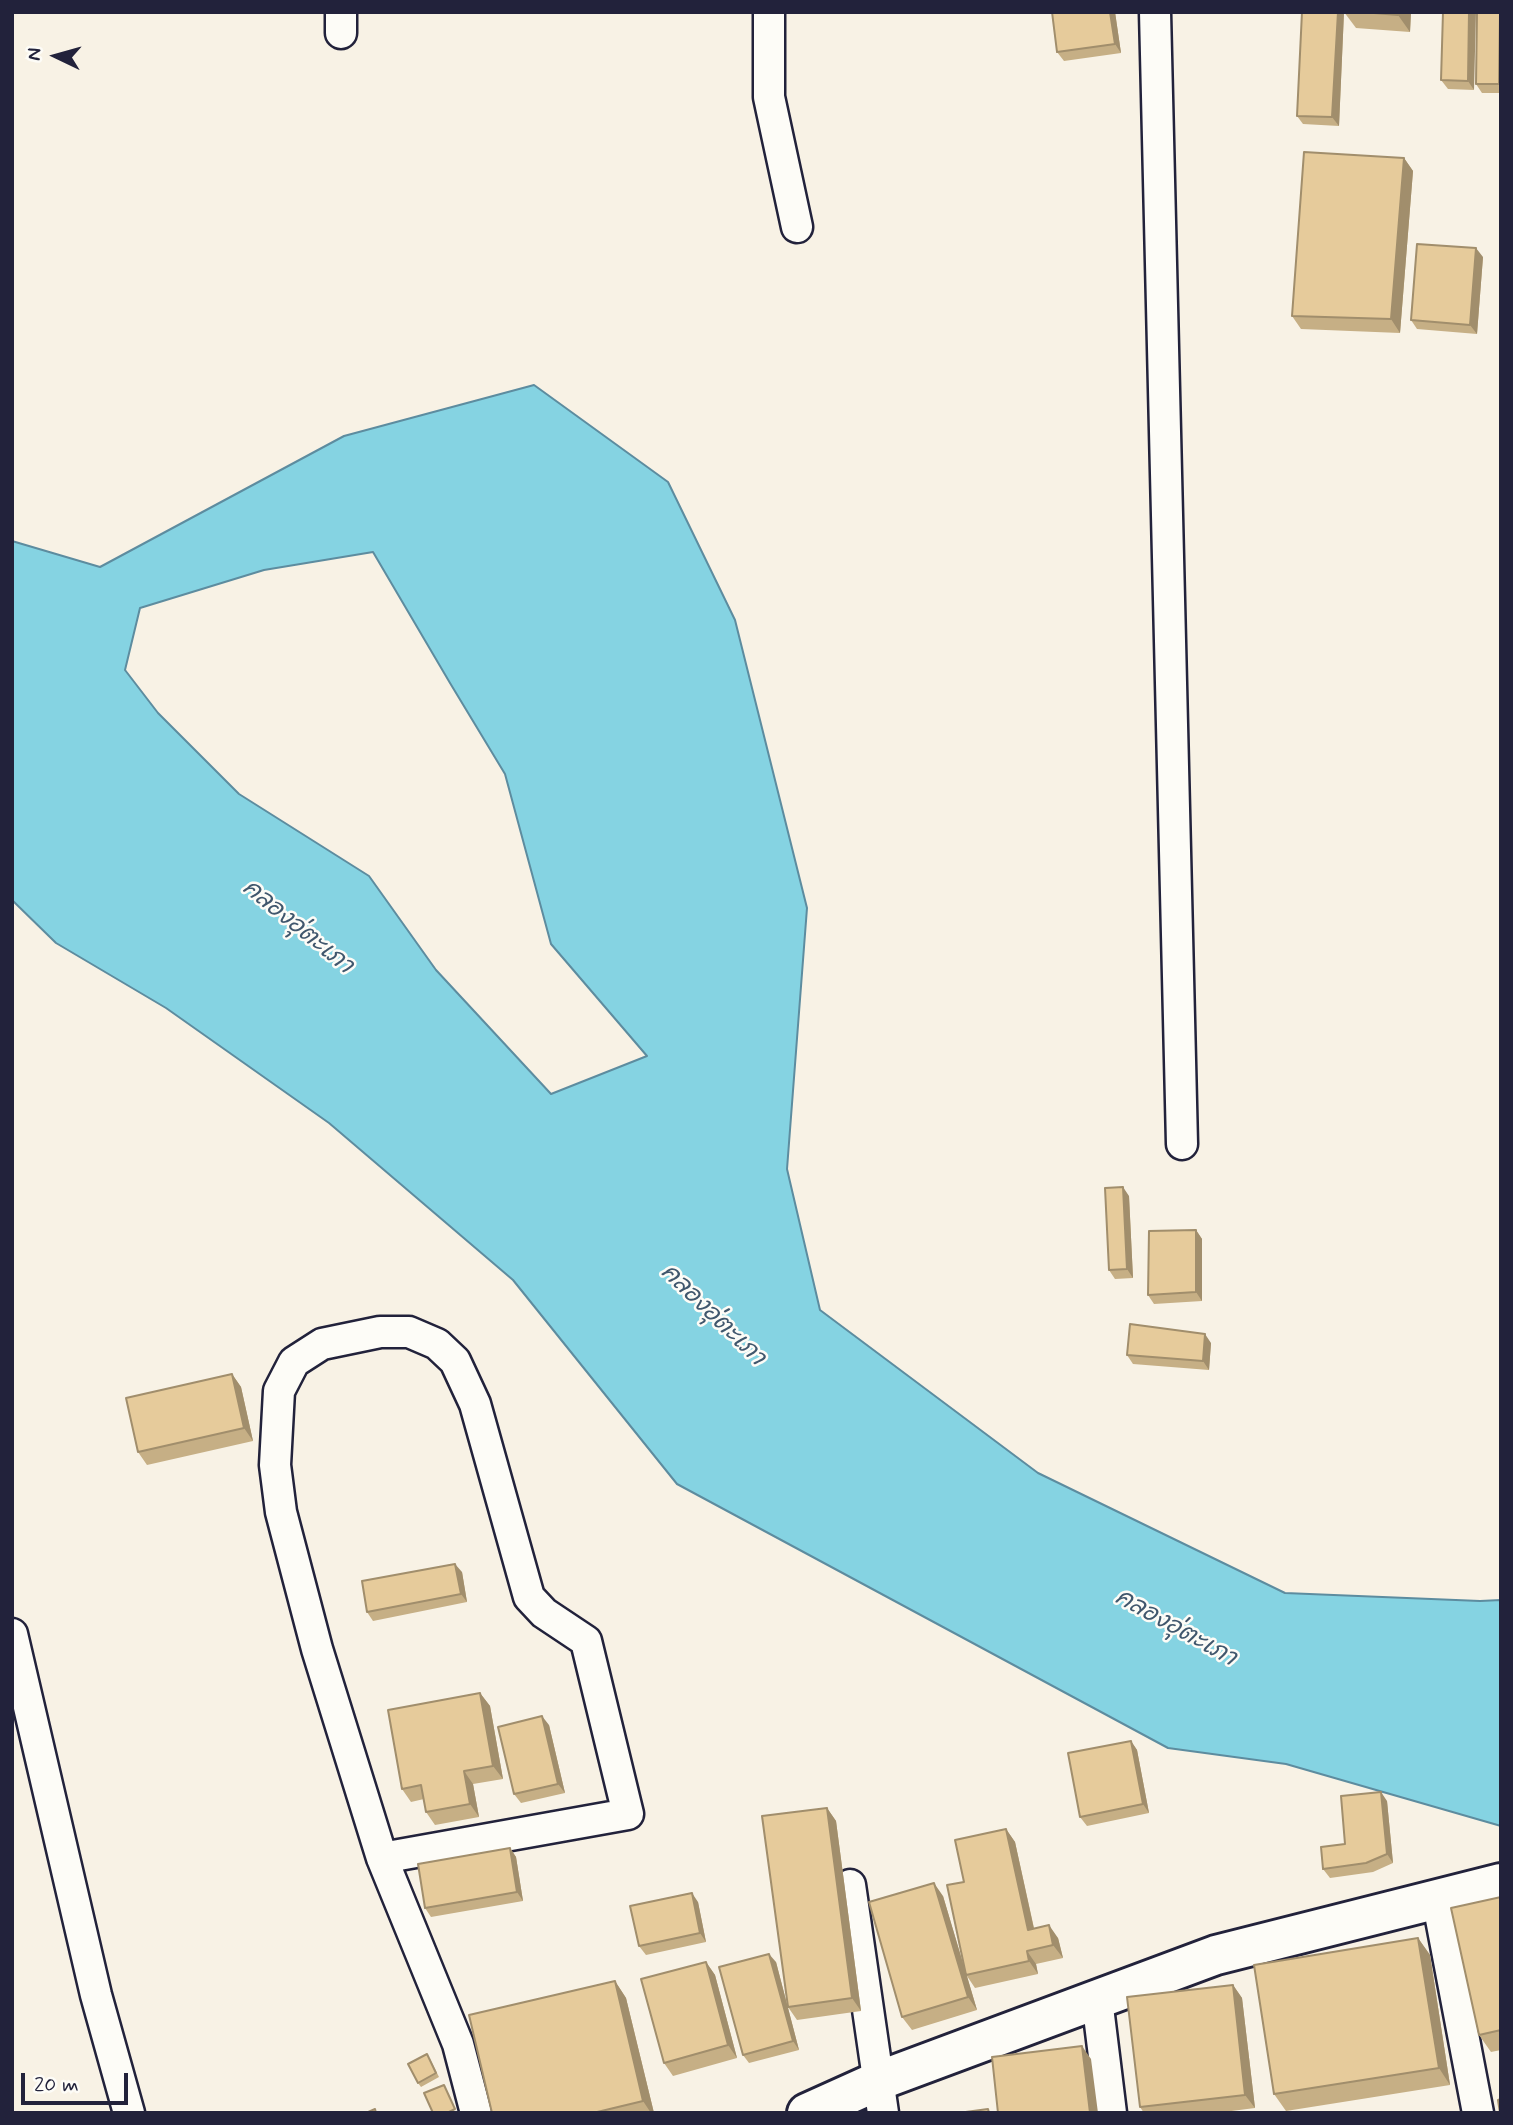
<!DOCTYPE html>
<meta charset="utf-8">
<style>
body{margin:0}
#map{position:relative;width:1513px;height:2125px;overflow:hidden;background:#f8f2e5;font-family:Mynerve,sans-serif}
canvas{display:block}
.frame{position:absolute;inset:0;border:14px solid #22223b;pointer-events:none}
.north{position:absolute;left:21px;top:21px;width:70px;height:70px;-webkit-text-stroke:5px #fdfcf7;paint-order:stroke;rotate:275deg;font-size:19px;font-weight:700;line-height:28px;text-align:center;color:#22223b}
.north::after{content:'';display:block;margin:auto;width:24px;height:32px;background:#22223b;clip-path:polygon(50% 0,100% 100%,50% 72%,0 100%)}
.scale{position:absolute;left:21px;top:2073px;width:107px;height:32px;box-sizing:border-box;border:4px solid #22223b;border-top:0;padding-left:9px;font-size:21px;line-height:24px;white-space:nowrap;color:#22223b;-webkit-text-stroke:5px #fdfcf7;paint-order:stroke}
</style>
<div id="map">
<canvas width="1513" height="2125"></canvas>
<div class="frame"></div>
<div class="north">N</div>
<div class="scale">20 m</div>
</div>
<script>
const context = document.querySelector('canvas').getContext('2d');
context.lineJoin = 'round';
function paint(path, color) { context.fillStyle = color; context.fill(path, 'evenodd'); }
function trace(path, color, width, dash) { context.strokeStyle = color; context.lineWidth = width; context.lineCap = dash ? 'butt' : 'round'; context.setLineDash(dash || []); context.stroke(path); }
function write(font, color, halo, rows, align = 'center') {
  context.font = font + ' Mynerve,"Playpen Sans Thai",sans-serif'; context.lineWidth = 5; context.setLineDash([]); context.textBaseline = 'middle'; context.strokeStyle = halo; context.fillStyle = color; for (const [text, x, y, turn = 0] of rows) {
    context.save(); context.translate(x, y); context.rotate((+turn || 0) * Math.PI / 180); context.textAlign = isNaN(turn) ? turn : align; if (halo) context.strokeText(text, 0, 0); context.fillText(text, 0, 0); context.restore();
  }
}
const water = new Path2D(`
 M534 385 668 482 735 620 807 908 787 1169 820 1310 1038 1473 1285 1593 1480 1601 1501 1600V1826L1286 1764 1168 1748 677 1484 513 1280 329 1123 166 1008 56 943 12 900V541L100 567 344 436ZM373 552 450 683 505 774 551 944 647 1056 551 1094 436 970 369 876 239 794 158 713 125 670 140 608 264 570Z`);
paint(water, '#85d3e2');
trace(water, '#5d8c9f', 2);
const minor = new Path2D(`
 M769 12V97L797 227
 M1155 12 1182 1144
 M341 33V12
 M12 1634 96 1995 129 2113
 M382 1858 628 1814 586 1641 544 1613 529 1597 475 1404 455 1361 437 1344 409 1332H380L322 1344 294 1362 279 1391 275 1465 281 1512 317 1649 382 1858 458 2044 476 2113
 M850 1885 883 2113
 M1437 1898 1478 2113
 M1097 1999 1111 2113`);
const tertiary = new Path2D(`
 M807 2113 878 2081 1216 1955 1501 1883`);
trace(minor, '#22223b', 35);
trace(tertiary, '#22223b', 44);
trace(minor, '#fdfcf7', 30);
trace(tertiary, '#fdfcf7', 38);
paint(new Path2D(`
 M1115 12 1121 53 1064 61 1057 52Z
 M1302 12H1344L1339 126 1303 124 1297 116Z
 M1344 12H1411L1410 32 1356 28Z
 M1443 12 1474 90 1448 89 1441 80Z
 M1501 12V93H1482L1476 84Z
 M1404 158 1413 171 1400 333 1301 329 1292 316Z
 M1483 257 1477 334 1417 329 1411 320Z
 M1129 1196 1133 1278 1115 1279 1109 1270Z
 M1196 1230 1202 1239V1301L1154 1304 1148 1295Z
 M1211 1343 1209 1370 1133 1364 1127 1355Z
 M232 1374 241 1387 253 1441 147 1465 138 1452Z
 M462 1572 467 1602 373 1621 367 1612Z
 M480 1693 490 1706 503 1779 473 1784 479 1817 435 1825 426 1812 424 1799 411 1802 402 1789Z
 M549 1725 565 1793 521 1803 514 1794Z
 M1131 1741 1137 1750 1149 1813 1087 1826 1080 1817Z
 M1387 1801 1393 1863 1373 1872 1330 1878 1323 1869 1345 1844Z
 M827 1808 836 1821 861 2011 797 2020 788 2007Z
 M1006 1829 1015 1842 1034 1928 1058 1938 1063 1958 1036 1964 1038 1974 975 1988 967 1976 977 2010 912 2030 902 2017 943 1896 964 1967V1882Z
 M510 1848 516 1857 523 1901 431 1917 425 1908Z
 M1501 1897V2050L1491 2052 1479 2035Z
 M698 1902 706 1942 646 1955 639 1946Z
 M1418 1938 1430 1955 1450 2085 1286 2111 1274 2094Z
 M706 1962 715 1975 737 2058 673 2076 664 2063Z
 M776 1962 799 2050 749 2063 743 2055Z
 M615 1981 626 1998 654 2113H492Z
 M1233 1985 1242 1998 1255 2108 1216 2113H1144L1140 2107Z
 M430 2059 439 2077 421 2087 418 2083Z`), '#c6af85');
paint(new Path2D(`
 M1110 12H1115L1121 53 1115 44Z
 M1338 12H1344L1339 126 1332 117Z
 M1398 12H1411L1410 32 1398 15Z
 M1469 12H1476L1474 90 1468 81Z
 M1500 12H1501V87L1499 84Z
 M1404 158 1413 171 1400 333 1391 319Z
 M1476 248 1483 257 1477 334 1470 325Z
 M1123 1187 1129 1196 1133 1278 1127 1269Z
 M1196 1230 1202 1239V1301L1196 1292Z
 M1205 1334 1211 1343 1209 1370 1203 1361Z
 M232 1374 241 1387 253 1441 244 1428Z
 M455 1564 462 1572 467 1602 461 1594Z
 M480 1693 490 1706 503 1779 493 1766Z
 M542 1716 549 1725 565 1793 558 1784Z
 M1131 1741 1137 1750 1149 1813 1143 1804Z
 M464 1771 473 1784 479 1817 470 1804Z
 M1381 1792 1387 1801 1393 1863 1387 1854Z
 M827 1808 836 1821 861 2011 852 1998Z
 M1006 1829 1015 1842 1037 1943 1028 1930Z
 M510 1848 516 1857 523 1901 517 1892Z
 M934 1883 943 1896 977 2010 968 1997Z
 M692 1893 698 1902 706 1942 700 1933Z
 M1049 1925 1058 1938 1063 1958 1053 1945Z
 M1418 1938 1430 1955 1450 2085 1439 2068Z
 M1027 1951 1036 1964 1038 1974 1029 1961Z
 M769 1954 776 1962 799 2050 793 2041Z
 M706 1962 715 1975 737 2058 728 2045Z
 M615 1981 626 1998 654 2113H651L643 2101Z
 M1233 1985 1242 1998 1255 2108 1245 2095Z
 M1082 2046 1091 2059 1098 2113H1090Z`), '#a18e6c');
const building = new Path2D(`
 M1052 12H1110L1115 44 1057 52Z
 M1302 12H1338L1332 117 1297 116Z
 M1362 12H1398V15Z
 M1443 12H1469L1468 81 1441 80Z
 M1477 12H1500L1499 84H1476Z
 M1304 152 1404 158 1391 319 1292 316Z
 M1417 244 1476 248 1470 325 1411 320Z
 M1123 1187 1127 1269 1109 1270 1105 1188Z
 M1196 1230V1292L1148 1295 1149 1231Z
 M1130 1324 1205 1334 1203 1361 1127 1355Z
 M232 1374 244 1428 138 1452 126 1398Z
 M455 1564 461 1594 367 1612 362 1581Z
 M480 1693 493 1766 464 1771 470 1804 426 1812 421 1785 402 1789 388 1710Z
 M542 1716 558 1784 514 1794 498 1727Z
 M1131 1741 1143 1804 1080 1817 1068 1753Z
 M1381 1792 1387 1854 1366 1863 1323 1869 1321 1847 1345 1844 1341 1796Z
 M827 1808 852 1998 788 2007 762 1816Z
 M1006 1829 1028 1930 1049 1925 1053 1945 1027 1951 1029 1961 966 1975 947 1885 964 1882 955 1840Z
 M510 1848 517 1892 425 1908 418 1864Z
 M934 1883 968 1997 902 2017 869 1902Z
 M692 1893 700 1933 639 1946 630 1906Z
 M1501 1897V2030L1479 2035 1451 1908Z
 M1418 1938 1439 2068 1274 2094 1254 1965Z
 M769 1954 793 2041 743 2055 719 1967Z
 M706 1962 728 2045 664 2063 641 1979Z
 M615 1981 643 2101 593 2113H492L469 2015Z
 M1233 1985 1245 2095 1140 2107 1127 1997Z
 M1082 2046 1090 2113H998L992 2057Z
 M427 2054 436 2073 418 2083 408 2064Z
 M444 2085 455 2109 447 2113H433L424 2093Z
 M1501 2099V2113H1500L1498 2100Z
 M375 2109 376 2113H366Z
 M988 2109 989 2113H958Z`);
paint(building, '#e6cb9b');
trace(building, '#a18e6c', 2);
write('italic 24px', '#40576d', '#fdfcf7', [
 ["คลองอุ่ตะเภา",297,928,39],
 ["คลองอุ่ตะเภา",712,1316,44],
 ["คลองอุ่ตะเภา",1175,1629,29]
]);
</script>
